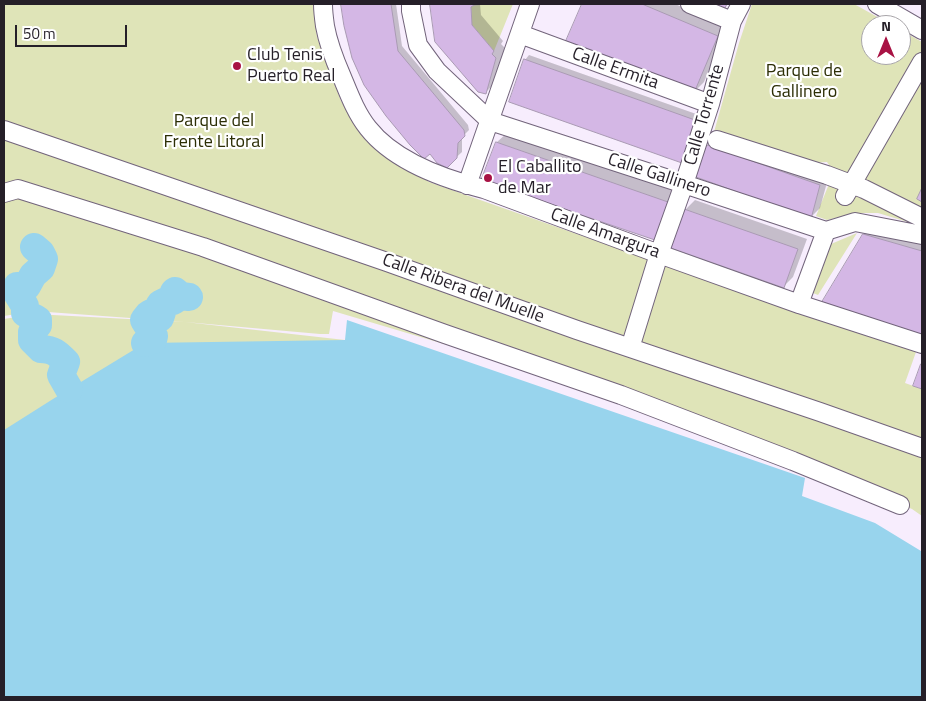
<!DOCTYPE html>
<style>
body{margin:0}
#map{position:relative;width:926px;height:701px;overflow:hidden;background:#f7edfd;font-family:"Titillium Web",sans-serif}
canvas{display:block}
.frame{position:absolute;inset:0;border:5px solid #251f28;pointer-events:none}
.north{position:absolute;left:861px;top:15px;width:50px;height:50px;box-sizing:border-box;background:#fff;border:1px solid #a8a5a9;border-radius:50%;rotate:0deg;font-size:14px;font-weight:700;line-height:20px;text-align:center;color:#251f28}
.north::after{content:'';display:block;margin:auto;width:18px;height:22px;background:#a81244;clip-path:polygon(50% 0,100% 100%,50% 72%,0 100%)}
.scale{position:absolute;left:15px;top:25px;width:112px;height:22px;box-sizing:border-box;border:2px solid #251f28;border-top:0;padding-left:6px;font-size:15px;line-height:18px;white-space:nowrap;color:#251f28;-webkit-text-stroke:4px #fff;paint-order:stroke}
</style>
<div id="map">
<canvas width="926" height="701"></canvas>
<div class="frame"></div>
<div class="north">N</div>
<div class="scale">50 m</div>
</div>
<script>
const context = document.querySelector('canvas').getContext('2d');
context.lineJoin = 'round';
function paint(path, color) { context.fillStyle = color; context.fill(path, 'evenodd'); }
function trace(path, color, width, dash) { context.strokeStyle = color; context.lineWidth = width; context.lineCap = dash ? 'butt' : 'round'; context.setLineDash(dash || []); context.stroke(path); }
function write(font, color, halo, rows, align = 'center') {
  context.font = font + ' "Titillium Web",sans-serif'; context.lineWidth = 4.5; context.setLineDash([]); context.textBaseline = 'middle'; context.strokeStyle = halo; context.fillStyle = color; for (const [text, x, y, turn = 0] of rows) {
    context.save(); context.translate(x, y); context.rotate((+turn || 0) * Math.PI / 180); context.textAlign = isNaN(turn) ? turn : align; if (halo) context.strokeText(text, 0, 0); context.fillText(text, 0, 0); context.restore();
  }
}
paint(new Path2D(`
 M4 4H313L317 37 341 101 366 137 429 182 742 292 916 352 905 383 922 389V516L912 509 676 413 333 311 329 334H320L185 322 345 340 4 697V319L34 314 185 322 34 311 4 316Z
 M487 4H513L494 51 472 25 471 7 474 5Z
 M752 4H854L892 25H871V55H901V30L922 42V216L835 174 827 162 811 163 714 132 739 43Z
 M831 179 921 226 878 213H856L827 220 816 216Z
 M857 233 818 295 808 291 824 247Z`), '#dfe4b8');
paint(new Path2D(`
 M347 320 805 478 802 496 875 523 921 551 922 553V697H4V430L53 399 145 343 345 340Z`), '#98d4ed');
paint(new Path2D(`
 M343 4H396L402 46 468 125 469 130 462 137V152L447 166 430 153 345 26Z
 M431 4H480L481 15 503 41 501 44 505 48 495 83 485 93 436 41Z
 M583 4H675L727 26 704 82 694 92 568 41Z
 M529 55 699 115 687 156 525 60Z
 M507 133 677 192 655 239 497 142Z
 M718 136 829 175 820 208 810 218 708 145Z
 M695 200 807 239 793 277 783 287 685 210Z
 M874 225 922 238V334L824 301 864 235Z`), '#0003');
trace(new Path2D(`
 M34 247 41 253 44 259 41 268 33 275 27 286H17L15 290 25 306V313C29 316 33 316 38 320V325L32 332V340L41 349C55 350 57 353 66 362L61 375 69 389
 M145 343 153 340 154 336 144 320 148 315 151 313 158 318H160L162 312 160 304 166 301H173L176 299 177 295 174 292 175 291 181 296 189 297`), '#98d4ed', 28);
const building = new Path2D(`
 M341 4H391L398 51 464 130 465 136 458 143 457 158 447 168 437 163 430 154 424 159 410 145 386 116 364 85 352 58 344 26Z
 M430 4H487L474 5 471 7 472 25 494 51 492 54 496 58 486 94 478 92 435 42Z
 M582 4H642L718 36 694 93 566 41Z
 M704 4H727L723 12Z
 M524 59 695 120 682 163 509 102Z
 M496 142 668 202 655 240 481 181Z
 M707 145 820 185 811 219 696 177Z
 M922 188V202L917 199Z
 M684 209 798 249 784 288 671 248Z
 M863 234 922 251V335L822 302Z
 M921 364H922V389L913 386Z`);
paint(building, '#d4b7e5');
trace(building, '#a99ab3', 1);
const minor = new Path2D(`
 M323 4C323 11 324 19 325 26 328 43 335 61 342 77 349 94 356 113 368 128 394 161 444 179 484 189L659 254 799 304 922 344
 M411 4V11L418 45 437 71 490 121 684 184 826 231
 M690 4 732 21
 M877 4 922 30
 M520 34 710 104
 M4 130 387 262 577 330 820 412 922 448
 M717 140 827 175 864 189 922 218
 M467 185 530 4
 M4 193 18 189 203 247 445 334 621 395 793 461 900 505
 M845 196 922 62
 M826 231 855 222 922 235
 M799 304 826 231
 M630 348 659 254 684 184 710 104 732 21 741 4`);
trace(minor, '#72647b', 20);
trace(minor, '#fff', 18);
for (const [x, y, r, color] of [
 [237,66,5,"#a81244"],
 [488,178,5,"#a81244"]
]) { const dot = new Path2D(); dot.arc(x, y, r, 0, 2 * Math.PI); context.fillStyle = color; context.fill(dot); trace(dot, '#fff', 2); }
write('18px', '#251f28', '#fff', [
 ["Club Tenis",247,56],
 ["Puerto Real",247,77],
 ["El Caballito",498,168],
 ["de Mar",498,189]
], 'left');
write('18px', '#251f28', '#fff', [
 ["Calle Ermita",615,69,20],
 ["Calle Torrente",705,115,-74],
 ["Calle Gallinero",659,176,18],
 ["Calle Amargura",605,234,20],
 ["Calle Ribera del Muelle",463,289,20]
]);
write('18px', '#2c2e05', '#fff', [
 ["Parque de",804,72],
 ["Gallinero",804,93],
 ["Parque del",214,122],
 ["Frente Litoral",214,143]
]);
</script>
